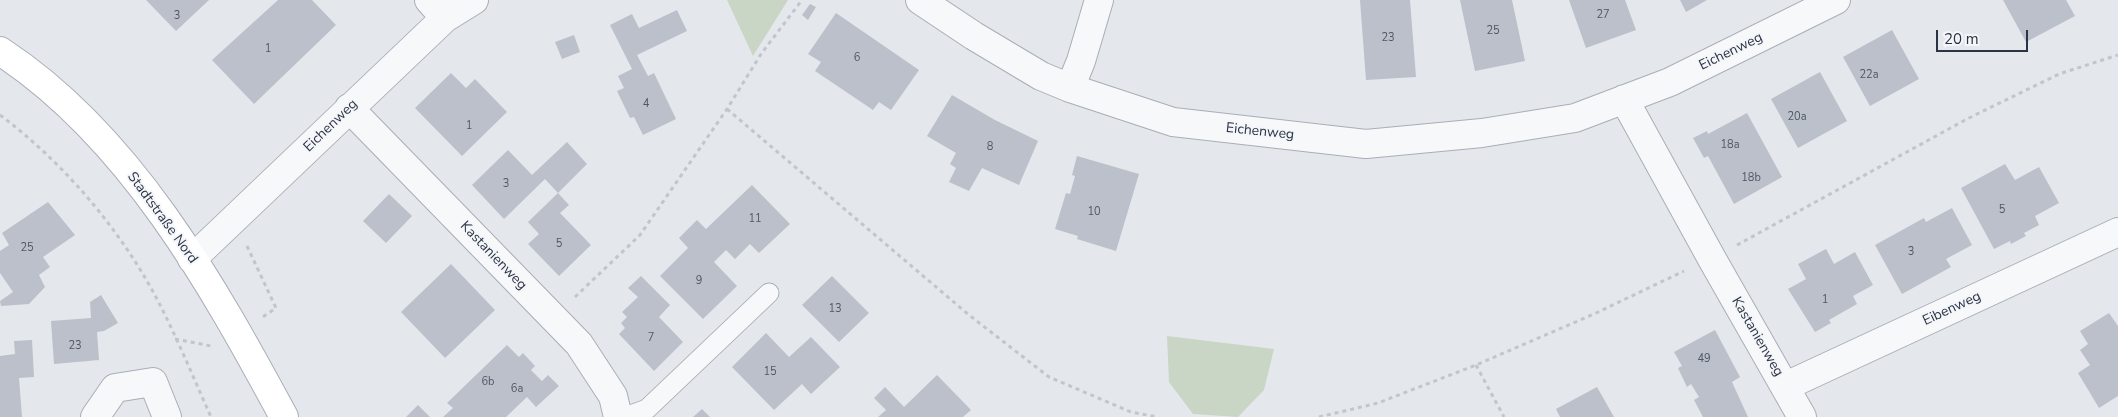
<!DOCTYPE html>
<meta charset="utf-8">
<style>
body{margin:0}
#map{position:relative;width:2118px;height:417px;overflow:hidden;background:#e4e7ec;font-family:"Nunito Sans",sans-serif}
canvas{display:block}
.scale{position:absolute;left:1936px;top:30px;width:92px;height:22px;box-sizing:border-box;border:2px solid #2b3445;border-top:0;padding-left:6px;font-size:15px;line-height:18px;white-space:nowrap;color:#2b3445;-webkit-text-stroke:4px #f4f6f9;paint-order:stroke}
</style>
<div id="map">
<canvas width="2118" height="417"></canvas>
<div class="scale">20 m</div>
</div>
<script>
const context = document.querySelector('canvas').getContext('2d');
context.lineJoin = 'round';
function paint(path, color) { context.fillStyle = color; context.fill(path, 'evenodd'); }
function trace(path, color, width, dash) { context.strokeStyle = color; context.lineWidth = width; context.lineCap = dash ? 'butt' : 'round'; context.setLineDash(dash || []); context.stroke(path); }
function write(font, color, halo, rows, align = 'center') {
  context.font = font + ' "Nunito Sans",sans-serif'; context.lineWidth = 4; context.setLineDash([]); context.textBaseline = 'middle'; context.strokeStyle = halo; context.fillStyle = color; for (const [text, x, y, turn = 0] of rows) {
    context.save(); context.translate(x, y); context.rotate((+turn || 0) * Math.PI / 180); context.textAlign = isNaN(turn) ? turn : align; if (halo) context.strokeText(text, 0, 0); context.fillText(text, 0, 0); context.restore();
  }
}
paint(new Path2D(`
 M727 0H788L753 56Z
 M1167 336 1274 349 1264 390 1238 417 1193 414 1169 382Z`), '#c9d6c5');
paint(new Path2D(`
 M146 0H209L176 31Z
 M278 0H312L336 25 254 104 212 60Z
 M1360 0H1410L1416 77 1366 80Z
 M1460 0H1512L1525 61 1475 71Z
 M1569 0H1625L1636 30 1586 48Z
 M1680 0H1707L1686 12Z
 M2003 0H2066L2075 16 2026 42Z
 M810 4 816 7 808 20 802 15Z
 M677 10 687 31 637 55 648 76 654 73 676 119 643 135 634 117 630 118 617 91 624 88 618 76 632 69 610 25 632 14 639 28Z
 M836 13 919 70 891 110 879 102 873 110 815 71 821 62 808 54Z
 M1892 30 1919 79 1870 106 1843 57Z
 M574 35 580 52 562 59 555 42Z
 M1820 72 1847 121 1798 148 1771 99Z
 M451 73 466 88 475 79 507 112 462 156 415 108Z
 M952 95 995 120 1038 141 1019 185 982 168 969 191 949 182 956 168 950 164 956 153 927 136Z
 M1747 113 1782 177 1734 204 1708 156 1704 158 1693 138 1707 131 1708 134Z
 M567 142 587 164 558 193 569 205 560 213 591 245 559 276 528 244 539 234 528 222 558 193 545 179 504 219 472 185 508 150 532 175Z
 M1077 156 1139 174 1116 251 1077 239 1078 236 1055 229 1066 193 1070 194 1075 176 1072 175Z
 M2005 164 2015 180 2039 167 2059 203 2035 216 2039 225 2024 233 2026 236 2011 244 2010 241 1994 249 1961 188Z
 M752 185 790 224 759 253 750 244 735 259 726 250 714 262 737 286 703 319 660 276 688 248 679 238 697 220 706 229Z
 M389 194 412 216 386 243 363 221Z
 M48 202 75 235 43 257 50 267 39 275 45 287 29 304 1 306 0 301 13 292 0 273V251L9 245 2 233Z
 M1952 208 1972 245 1946 259 1951 267 1902 294 1875 245 1924 218 1926 222Z
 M1826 249 1834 264 1855 252 1873 285 1853 296 1857 304 1829 320 1831 323 1815 332 1788 289 1806 279 1798 264Z
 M451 264 495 310 445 358 401 312Z
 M641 276 670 305 659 317 683 342 654 371 619 334 625 328 621 323 627 317 622 312 638 297 628 288Z
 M832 276 869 313 839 342 802 305Z
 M101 295 118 323 104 331 97 332 99 360 54 364 51 321 91 318 90 302Z
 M2109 313 2118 326V396L2099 408 2078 373 2090 365 2080 350 2088 344 2080 331Z
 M1715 330 1740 377 1732 382 1748 417H1703L1694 400 1699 397 1691 384 1687 387 1678 368 1682 366 1674 352Z
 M766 333 789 357 811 337 840 367 811 394 802 384 774 410 732 367Z
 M32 340 34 377 19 378 22 417H0V356L15 354 14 341Z
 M507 345 519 357 523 353 535 366 531 370 542 381 548 375 559 386 536 407 527 397 506 417H443L453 408 447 403Z
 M937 375 971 410 963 417H878L886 410 874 398 885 387 904 407Z
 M1597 387 1614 417H1560L1556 409Z
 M418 405 430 417H406Z
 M702 409 710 417H693Z`), '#bbc0ca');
const lane = new Path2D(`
 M625 417 647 409 769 293`);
const street = new Path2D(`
 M429 0 445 18
 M920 0 974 36 1041 76 1070 88 1173 122 1366 144 1482 133 1575 118 1670 82 1836 0
 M1070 88 1081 61 1099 0
 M1624 99 1712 259 1802 417
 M349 108 579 344 613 396 618 417
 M192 259 445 18 474 0
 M1786 386 2118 232
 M95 417 115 388 153 382 167 417`);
const secondary = new Path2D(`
 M0 51C130 136 212 284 284 417`);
trace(lane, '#a9aeb7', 21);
trace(street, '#a9aeb7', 30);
trace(secondary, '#a9aeb7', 30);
trace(new Path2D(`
 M727 109 969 315 1049 377 1131 412 1158 417
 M0 115C64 163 122 231 159 303 178 340 194 379 211 417
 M1737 245 1967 119 2059 74 2118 55
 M247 246 276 308 261 318
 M575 297 640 235 727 109 761 54 802 0
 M175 339 211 346
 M1476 365 1504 417
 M1319 417 1378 403 1476 365 1594 314 1684 271`), '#c2c5cb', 3, [4, 4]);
trace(lane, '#f7f8fa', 19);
trace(street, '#f7f8fa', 28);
trace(secondary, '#fff', 28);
write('11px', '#4f5766', null, [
 ["27",1603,15],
 ["3",177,16],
 ["25",1493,31],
 ["23",1388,38],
 ["1",268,49],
 ["6",857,58],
 ["22a",1869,75],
 ["4",646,104],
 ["20a",1797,117],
 ["1",469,126],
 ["18a",1730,145],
 ["8",990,147],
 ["18b",1751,178],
 ["3",506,184],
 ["5",2002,210],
 ["10",1094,212],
 ["11",755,219],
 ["5",559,244],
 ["25",27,248],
 ["3",1911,252],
 ["9",699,281],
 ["1",1825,300],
 ["13",835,309],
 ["7",651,338],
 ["23",75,346],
 ["49",1704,359],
 ["15",770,372],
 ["6b",488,382],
 ["6a",517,389]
]);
write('14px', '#2b3445', '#f4f6f9', [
 ["Eichenweg",1731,52,-26],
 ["Eichenweg",331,126,-44],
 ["Eichenweg",1260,132,6],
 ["Stadtstraße Nord",162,218,54],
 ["Kastanienweg",493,256,46],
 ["Eibenweg",1952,309,-25],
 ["Kastanienweg",1757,337,60]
]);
</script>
